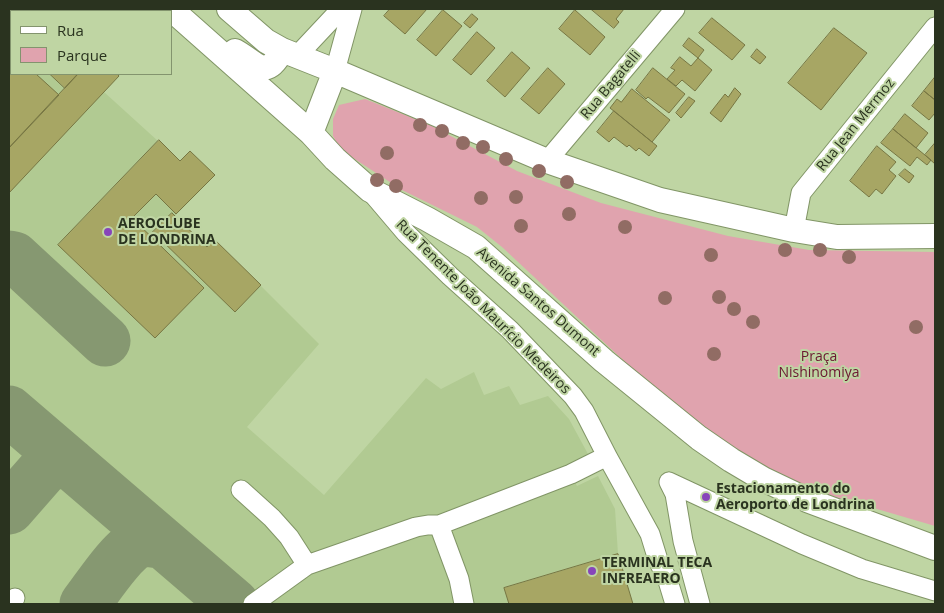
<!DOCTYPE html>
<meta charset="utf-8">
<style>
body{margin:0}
#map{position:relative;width:944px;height:613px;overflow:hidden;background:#bfd5a3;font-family:"Open Sans",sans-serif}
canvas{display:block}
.frame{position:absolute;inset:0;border:10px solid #2a331f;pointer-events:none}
.legend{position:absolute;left:10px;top:10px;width:162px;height:65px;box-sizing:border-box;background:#bfd5a3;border:1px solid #83946e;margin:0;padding:6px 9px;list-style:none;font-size:15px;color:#2a331f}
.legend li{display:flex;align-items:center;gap:10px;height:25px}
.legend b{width:25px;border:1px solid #83946e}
</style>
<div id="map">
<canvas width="944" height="613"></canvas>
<div class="frame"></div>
<ul class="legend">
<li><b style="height:6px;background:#fff"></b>Rua</li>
<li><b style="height:14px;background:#e0a3ae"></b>Parque</li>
</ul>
</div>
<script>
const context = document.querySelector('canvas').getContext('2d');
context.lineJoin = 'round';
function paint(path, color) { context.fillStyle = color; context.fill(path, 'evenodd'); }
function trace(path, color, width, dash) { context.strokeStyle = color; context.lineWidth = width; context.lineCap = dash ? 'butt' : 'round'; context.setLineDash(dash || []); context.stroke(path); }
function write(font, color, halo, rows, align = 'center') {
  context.font = font + ' "Open Sans",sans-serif'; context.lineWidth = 4; context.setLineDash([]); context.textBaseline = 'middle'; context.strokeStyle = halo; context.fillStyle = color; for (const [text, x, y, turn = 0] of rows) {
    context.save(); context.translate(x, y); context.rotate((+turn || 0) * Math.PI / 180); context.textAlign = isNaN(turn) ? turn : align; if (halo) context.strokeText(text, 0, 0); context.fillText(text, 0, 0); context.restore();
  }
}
paint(new Path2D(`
 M9 9H139L142 11H11V74H121L104 92 180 161 190 151 215 175 175 216 207 247 214 239 319 344 247 427 324 495 426 378 441 389 474 372 484 395 509 386 520 405 548 396 569 419 588 454 566 468 577 486 598 476 615 509 618 554 633 604H9Z`), '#b1ca92');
paint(new Path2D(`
 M365 99 430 125 517 171 601 203 728 236 809 250 935 252V526L819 492 754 463 654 389 502 247 477 227 402 190 341 150 333 136V119L339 105Z`), '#e0a3ae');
trace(new Path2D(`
 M9 256 14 257 105 341
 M9 411 234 604
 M9 509 44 469 56 463 71 464
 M85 604C96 590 123 548 139 543 147 540 154 542 162 544`), '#869871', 51);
const building = new Path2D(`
 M10 9H47L50 11H11V38L9 35Z
 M390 9H427L405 34 384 16Z
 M591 9H624L616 19 619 22 614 28Z
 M443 10 462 26 436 56 417 40Z
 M575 10 605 37 590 55 559 29Z
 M472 14 478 19 470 28 464 23Z
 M712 18 745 45 732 60 699 33Z
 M834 28 867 53 821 110 788 83Z
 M477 32 495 48 471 75 453 60Z
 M689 38 704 50 698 58 683 46Z
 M757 49 766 57 760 64 751 57Z
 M512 52 530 68 505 97 487 81Z
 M11 55V74H36L59 95 9 148V57Z
 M680 57 691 66 698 58 712 70 695 91 682 80 676 86 667 79 675 70 671 68Z
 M548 68 565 84 539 114 521 99Z
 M653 68 685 94 669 113 648 97 646 99 636 90Z
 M50 74H78L65 88Z
 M78 74H117L119 76 9 193V148Z
 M935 77V100L924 91Z
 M735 88 741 94 721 122 710 113 725 94 728 97Z
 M632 89 670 120 652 142 610 108 617 99 621 102Z
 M924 91 935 100V113L929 120 912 106Z
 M689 97 695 101 681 118 676 113Z
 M614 111 657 146 649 156 639 148 636 151 629 145 627 147 614 137 609 142 597 132Z
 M905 114 928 133 916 148 893 129Z
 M893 129 931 160 927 165 917 157 910 166 881 143Z
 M159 140 180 161 190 151 215 175 176 214 156 194 132 218 204 288 155 338 58 245Z
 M935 143V164L925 155Z
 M877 146 896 162 889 170 896 176 882 194 876 189 869 197 850 181Z
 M905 169 914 176 909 183 899 175Z
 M172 213 207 247 214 239 261 285 235 312 153 232Z
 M618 554 633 604H509L504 588Z`);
paint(building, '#a7a664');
trace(building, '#777643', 1);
const minor = new Path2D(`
 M296 57 341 9
 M335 71 352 9
 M547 161 675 9
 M372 193 406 233 450 276 510 330 573 396 584 411 607 456 650 534 658 560 668 581 675 604
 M794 230 801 193 935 27
 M669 482 802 544 862 569 935 591
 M669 482 675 494 683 541 700 604
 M241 490 272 518 289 537 307 565
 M439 525 571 474 607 456
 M9 604 15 598
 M253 604 307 565 416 527 428 525H439L459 579 464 604`);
const major = new Path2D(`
 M171 9 311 133 335 159 370 190 427 219 476 247 604 361 699 438 731 460 763 479 807 500 935 548
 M229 9 266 41 282 50 335 71 547 161 660 200 794 230 837 237 935 236
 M235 51C257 63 266 82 282 50
 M311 133 335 71`);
trace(minor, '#819566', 21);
trace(major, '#819566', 26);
trace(minor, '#fff', 19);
trace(major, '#fff', 24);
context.fillStyle = '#916c64';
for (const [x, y] of [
 [420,125],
 [442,131],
 [463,143],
 [483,147],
 [387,153],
 [506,159],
 [539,171],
 [377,180],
 [567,182],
 [396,186],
 [516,197],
 [481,198],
 [569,214],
 [521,226],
 [625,227],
 [785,250],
 [820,250],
 [711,255],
 [849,257],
 [719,297],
 [665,298],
 [734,309],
 [753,322],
 [916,327],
 [714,354]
]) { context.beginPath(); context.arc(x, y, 7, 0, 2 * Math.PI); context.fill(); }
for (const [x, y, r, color] of [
 [108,232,5,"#8745ba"],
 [706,497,5,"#8745ba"],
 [592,571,5,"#8745ba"]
]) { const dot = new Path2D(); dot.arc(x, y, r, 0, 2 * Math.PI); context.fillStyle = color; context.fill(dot); trace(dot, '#bfd5a3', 2); }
write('14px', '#2a331f', '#bfd5a3', [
 ["Rua Bagatelli",611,85,-50],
 ["Rua Jean Mermoz",856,125,-51],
 ["Avenida Santos Dumont",538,302,41],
 ["Rua Tenente João Maurício Medeiros",483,307,45]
]);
write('bold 14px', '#2a331f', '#bfd5a3', [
 ["AEROCLUBE",118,224],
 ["DE LONDRINA",118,240],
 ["Estacionamento do",716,489],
 ["Aeroporto de Londrina",716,505],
 ["TERMINAL TECA",602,563],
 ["INFREAERO",602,579]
], 'left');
write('14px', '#6b1731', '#bfd5a3', [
 ["Praça",819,357],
 ["Nishinomiya",819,373]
]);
</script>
